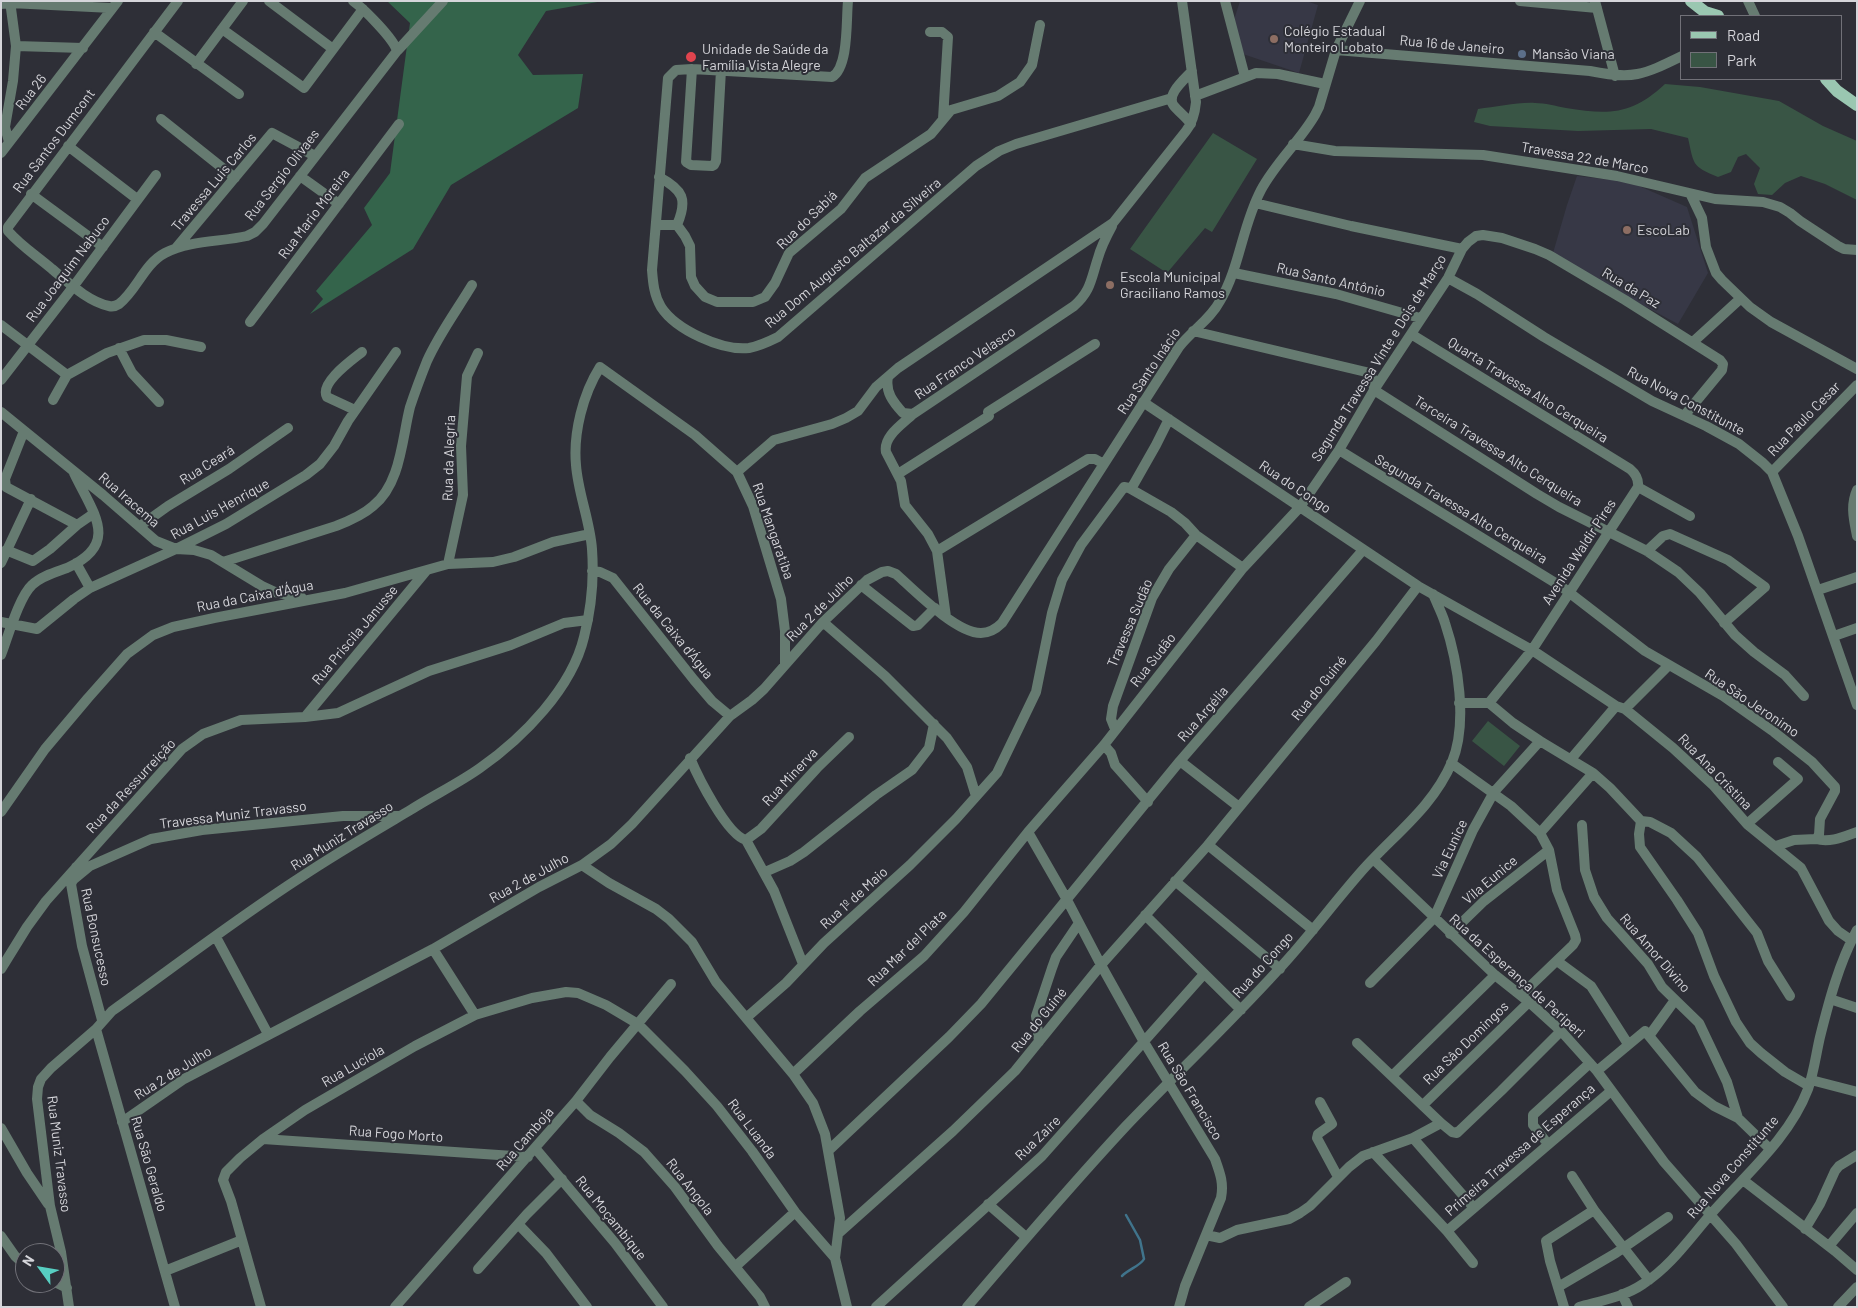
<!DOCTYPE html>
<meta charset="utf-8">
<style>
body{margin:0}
#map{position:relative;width:1858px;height:1308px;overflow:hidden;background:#2e2f37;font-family:Barlow,sans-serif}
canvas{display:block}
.frame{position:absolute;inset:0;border:2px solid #d5d5da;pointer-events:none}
.legend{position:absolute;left:1680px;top:15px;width:162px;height:65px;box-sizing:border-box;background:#2e2f37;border:1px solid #717178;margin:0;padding:6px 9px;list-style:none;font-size:15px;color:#d5d5da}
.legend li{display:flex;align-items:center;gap:10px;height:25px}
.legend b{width:25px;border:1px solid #717178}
.north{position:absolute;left:15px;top:1243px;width:50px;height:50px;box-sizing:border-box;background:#2e2f37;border:1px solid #717178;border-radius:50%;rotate:302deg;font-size:14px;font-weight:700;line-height:20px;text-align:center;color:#d5d5da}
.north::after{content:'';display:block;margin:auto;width:18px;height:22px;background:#57cec1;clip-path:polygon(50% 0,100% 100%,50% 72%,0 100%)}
</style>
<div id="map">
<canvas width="1858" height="1308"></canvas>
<div class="frame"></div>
<ul class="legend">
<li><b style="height:6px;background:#9ac7b1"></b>Road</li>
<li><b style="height:14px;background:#395545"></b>Park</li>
</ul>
<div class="north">N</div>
</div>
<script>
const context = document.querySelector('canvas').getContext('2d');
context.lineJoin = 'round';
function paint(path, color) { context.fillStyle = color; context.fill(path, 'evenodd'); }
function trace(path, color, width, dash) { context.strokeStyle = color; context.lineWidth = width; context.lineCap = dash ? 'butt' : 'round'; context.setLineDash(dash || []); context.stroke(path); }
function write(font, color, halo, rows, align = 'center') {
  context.font = font + ' Barlow,sans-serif'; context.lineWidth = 4; context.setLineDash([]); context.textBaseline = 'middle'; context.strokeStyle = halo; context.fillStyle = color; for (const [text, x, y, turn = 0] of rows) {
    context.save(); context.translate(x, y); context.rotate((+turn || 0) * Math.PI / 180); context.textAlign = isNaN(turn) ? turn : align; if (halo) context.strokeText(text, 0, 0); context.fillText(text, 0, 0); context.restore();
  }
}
paint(new Path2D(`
 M1240 1H1306L1318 5 1299 73 1243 54 1233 23Z
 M1577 176 1630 182 1687 207 1708 273 1678 324 1590 277 1553 253 1567 205Z`), '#373846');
paint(new Path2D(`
 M1665 84 1700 87 1779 101 1823 126 1857 141V200L1825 184 1801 176 1785 183 1772 195 1758 194 1754 184 1760 168 1746 154 1738 157 1731 172 1718 177C1691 166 1694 164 1688 138L1651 129 1578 131 1490 126 1474 122 1478 109C1496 107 1518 102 1535 103 1545 103 1556 106 1566 108 1609 115 1632 115 1665 84Z
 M1213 133 1257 159 1212 232 1205 228 1167 273 1130 249Z
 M1488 721 1520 746 1504 766 1472 741Z`), '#395545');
paint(new Path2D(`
 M387 1H603L546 11 518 55 533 75 583 74 578 108 451 185 413 249 310 314 323 299 316 291 372 225 364 208 390 173 410 23Z`), '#34644b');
trace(new Path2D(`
 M1122 1276C1129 1269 1140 1266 1144 1259L1140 1240 1126 1215`), '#40748c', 2.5);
trace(new Path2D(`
 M178 1 8 227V231C21 246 37 256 52 269 68 282 87 301 109 306 113 307 116 306 119 304 137 290 144 264 165 253 190 240 221 242 247 236L255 232 263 224 397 51C394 39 364 9 353 1
 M269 1 333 49
 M848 1C846 20 849 67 832 77L692 69 676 70 668 78 652 270C653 283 654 295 661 307 676 330 722 351 749 348 760 346 768 342 778 337L976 166 999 151 1016 144 1172 98
 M1225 1 1245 77
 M1520 1 1597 8
 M1595 1 1615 76
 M1748 1 1755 16
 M1 4 10 3 112 8
 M222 29 304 88 363 9
 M154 32 239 94
 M930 32H942L948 37 943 119
 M16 46 83 48
 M398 50 443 1
 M1336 50 1590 71C1633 80 1643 75 1682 56
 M196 64 243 1
 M692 69 686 162 691 165 712 166 714 165 716 161 721 70
 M1195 96 1256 73 1278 74 1325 84
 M161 119 235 178
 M1191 124C1186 117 1179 112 1174 106 1165 95 1185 79 1192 71
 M9 142 5 127 13 81 16 46 10 1
 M1293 144 1335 151 1483 155 1617 176 1715 199 1763 202 1780 207 1790 213 1800 221 1838 246 1844 249 1857 250
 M68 146 137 199
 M1 153 118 1
 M300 176 339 204
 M659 177C683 190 688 199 677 225
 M31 194 103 247
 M1691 195 1702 218 1706 247 1716 273 1722 280 1750 307 1771 322 1857 369
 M656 225H677L685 236 690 246 691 277 695 286 705 297 717 302H753L765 297 775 283 789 253 841 209 865 178 931 134 951 110 998 96 1020 82 1032 65 1040 25
 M176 248 272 133 315 156
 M1462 249 1468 242 1476 236 1483 235 1502 238 1535 249 1549 255 1625 300 1720 360 1723 364 1722 370 1684 416
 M1234 273 1336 294 1420 318
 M1448 278 1477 294 1544 337 1652 401 1706 426 1739 444 1763 463 1772 472 1798 536 1857 705
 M250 322 399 124
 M1 325 67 375 107 353 144 340H166L201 347
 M1193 331 1366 372 1373 379 1374 390 1537 494 1559 507 1647 551 1678 572 1700 593 1735 635 1754 652 1785 675 1804 696
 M1411 334 1630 469C1636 474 1639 479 1638 487L1532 650 1489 703
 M1693 342 1740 299
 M119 348 132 373 159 402
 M888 377C885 392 893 402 903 413L913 414
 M1 380 73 287 156 175
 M53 400 67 375
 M1143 402 1418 586 1532 650 1616 706 1625 709 1673 748 1713 785 1747 824 1801 868 1829 921 1838 931 1851 940
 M355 410 327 397C319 383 352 360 362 352
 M1 412 103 495 156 541 176 549 194 550 211 555 262 586 275 592 302 598
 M988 412 1095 344
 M24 431 5 479 6 487 77 525
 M1339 450 1562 587 1645 651 1723 696 1774 732 1812 762 1835 787V791L1820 819 1819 835 1816 839 1794 840 1776 846
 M737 472 774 440 832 424 846 418 858 411 876 387 898 368 1113 223 1186 131C1193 122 1195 113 1196 102L1182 1
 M1772 472 1857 385
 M898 474 989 416
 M1638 487 1690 516
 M1131 489 1156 445 1169 419
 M1857 490C1850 506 1854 520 1857 536
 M140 526 168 506 229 469 288 428
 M6 550 33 561 50 549 77 525 93 514
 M937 551 1088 459H1095L1104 464
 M1647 551 1663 536 1670 534 1728 560 1765 587 1724 623
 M223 562 336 526C349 521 363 515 373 506 401 484 402 438 410 407 415 392 421 376 427 361 439 334 457 310 472 285
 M1 563 31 499
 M76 563 90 588
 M448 564 463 495 461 446 467 376 478 353
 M592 571 600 572 613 578 694 680 712 701 730 716
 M861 585 913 626 918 625 935 608
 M1818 590 1857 577
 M946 617 937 551 928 534 905 505 901 481 886 452C883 436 903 424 913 414L1074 306C1091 291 1091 279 1098 258 1101 247 1106 237 1112 226
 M1 622 37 629 74 599 90 588 176 549 226 524 306 475 320 464 334 446 348 421 396 352
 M823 622 885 676 947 738 967 767 976 796
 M1834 636 1857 628
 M1 655C8 637 19 597 32 585 41 576 56 572 67 568 121 544 93 513 74 473
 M1459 703H1489
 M1489 703 1513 723 1540 741 1593 773 1610 788 1641 821 1650 822 1671 833 1697 857 1757 933 1768 961 1790 996
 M1625 709 1668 666
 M305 717 426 571
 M1115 729 1111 719 1113 706 1152 598 1169 569 1196 535
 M1104 745 1111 753 1115 765 1148 802
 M690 758C698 777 727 835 746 840L761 829 817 768 849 737
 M1571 759 1616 706
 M1180 761 1239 807
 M1451 763 1511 806 1540 833 1549 850 1557 890 1575 935 1576 940 1573 945 1521 995
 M1 812 45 749 88 698 127 654 153 635 173 627 214 618 345 593 448 564 493 562 514 557 553 542 590 534
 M1641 821 1639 834 1640 847 1677 900 1698 933 1714 976 1736 1022 1750 1043 1761 1053 1785 1072 1809 1086
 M1747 824 1798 779 1778 762
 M1582 825 1585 870 1594 897 1607 918 1648 964 1662 987 1699 1023 1727 1082 1738 1118 1714 1106 1695 1092 1645 1031 1597 1071
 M1028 832 1066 898 1101 965 1144 1042 1215 1159C1220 1173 1224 1183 1221 1198L1185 1286 1179 1307
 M1540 833 1593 773
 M1816 839C1830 843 1843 837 1857 832
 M746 840 774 891 803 964
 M1208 845 1313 930
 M1373 859 1495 975 1529 1002 1561 1031 1597 1071 1664 1162 1736 1244 1783 1307
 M582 865 609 883 656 909 669 919 692 942 716 982 793 1074 813 1103 825 1134 840 1218 835 1258 847 1307
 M90 866 73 880 71 884 82 946 102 1020
 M76 867 90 866 151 839 202 830 343 816H400
 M765 872 790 861 804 852 876 795 912 770 929 748 934 724
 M1175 881 1280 969
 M1145 915 1241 1010
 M1450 934 1484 901 1549 850
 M216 937 268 1034
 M433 949 475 1015
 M1557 961 1591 986 1628 1044
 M1 969 27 927 46 901 182 749 203 734 241 720 305 717 338 713 429 671 511 645 564 623 588 620
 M1370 983 1434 918 1473 830 1494 792 1540 741
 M1830 999 1857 1008
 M746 1018 786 983 824 943 910 865 956 819 997 773 1036 692 1052 613 1062 580 1081 545 1124 487 1129 488 1171 512 1185 523 1196 535 1243 568
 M96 1029 175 1307
 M1649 1036 1675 1000
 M1039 1042 1036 1016 1052 968 1056 957 1079 923
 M1357 1043 1441 1123 1452 1132 1457 1133 1501 1091 1561 1031
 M793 1074 860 1011 924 956 964 912 1028 832 1104 745 1243 568 1300 507 1339 450 1374 390 1448 278 1462 249 1351 226 1255 203
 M1392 1076 1495 975
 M1811 1080 1857 1092
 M576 1101 590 1115 619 1133 644 1152 675 1187 718 1246 760 1297 765 1307
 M1320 1102 1332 1124 1318 1134 1317 1138 1338 1177
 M1423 1105 1529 1002
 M1738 1118 1770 1149
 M122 1122 184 1079 433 949 539 887 582 865 611 844 632 824 730 716 752 700 764 689 823 622 867 580 882 572 888 571 896 574C915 591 956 633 981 633 990 633 996 629 1002 623L1179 347C1192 330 1210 320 1220 301 1240 267 1242 226 1261 190 1276 162 1300 141 1315 115L1319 107 1336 50 1360 1
 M1 1128 27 1173 48 1204
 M1413 1138 1474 1208
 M263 1139 528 1157
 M1548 1144 1533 1125V1115L1590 1063
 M535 1148 615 1243 663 1307
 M828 1151 949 1037 981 1004 1180 761 1363 550
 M1373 1152 1447 1231 1473 1263
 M1572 1176 1594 1210 1649 1280
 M1743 1180 1835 1251 1857 1270
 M988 1204 1026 1237
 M518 1224 546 1253 587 1307
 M1805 1229 1820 1204 1835 1171 1839 1166 1857 1155
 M1447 1231 1611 1091
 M840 1232 953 1131 1015 1071 1101 965 1208 845 1376 641 1418 586
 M1206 1235 1220 1238 1237 1230 1289 1219 1300 1213 1310 1206 1349 1167 1363 1156 1413 1138 1441 1123
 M1 1236 15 1256 25 1265
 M1829 1246 1857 1213
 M736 1266 795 1212
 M478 1269 527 1214 562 1179
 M165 1271 242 1240
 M55 1282 67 1288
 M1558 1287 1616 1253 1668 1217
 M1622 1294 1628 1307
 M69 1307 61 1252 50 1206 37 1099 38 1087 41 1079 51 1068 96 1029 112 1011C175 966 236 919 301 877 337 853 375 831 412 809 434 795 459 783 480 768 523 738 572 688 584 637 591 610 594 577 592 549 590 521 578 493 576 465 573 433 583 394 600 367L695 435 737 472 753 506 781 599 785 631V664
 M261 1307 231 1201 223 1180 226 1172 240 1158 263 1139 305 1110 415 1046 475 1015 532 998 566 992 578 993 606 1005 638 1024 685 1071 717 1106 752 1151 795 1212 835 1258
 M395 1307 576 1101 610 1057 671 984
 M876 1307 1042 1156 1204 974
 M967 1307C1019 1246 1071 1185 1126 1126 1176 1074 1229 1024 1278 970 1307 939 1332 905 1360 873 1392 836 1432 809 1452 762 1468 723 1458 662 1445 623 1442 613 1437 604 1433 594
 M1309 1307 1346 1282
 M1564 1307 1550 1261 1546 1241 1594 1210
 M1579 1307C1600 1301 1624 1297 1643 1284 1671 1266 1689 1239 1711 1214 1745 1175 1789 1139 1808 1089 1814 1072 1816 1054 1820 1037 1829 1001 1839 963 1857 930
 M1838 1307 1857 1287`), '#667b71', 10);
trace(new Path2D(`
 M1691 1 1705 12 1718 16
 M1826 79 1837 91 1857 105`), '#9ac7b1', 12);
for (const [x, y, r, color] of [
 [1274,39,5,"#8d6e63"],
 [1522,54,5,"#5c6f8a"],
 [691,57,6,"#e0444e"],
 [1627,230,5,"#8d6e63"],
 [1110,285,5,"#8d6e63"]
]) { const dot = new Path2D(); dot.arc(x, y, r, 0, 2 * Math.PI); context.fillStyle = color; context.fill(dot); trace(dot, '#2e2f37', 2); }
write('14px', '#d5d5da', '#2e2f37', [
 ["Colégio Estadual",1284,31],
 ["Monteiro Lobato",1284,47],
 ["Unidade de Saúde da",702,49],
 ["Família Vista Alegre",702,65],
 ["Mansão Viana",1532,54],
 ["EscoLab",1637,230],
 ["Escola Municipal",1120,277],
 ["Graciliano Ramos",1120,293]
], 'left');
write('14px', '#d5d5da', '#2e2f37', [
 ["Rua 16 de Janeiro",1452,45,5],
 ["Rua 26",31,92,-52],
 ["Rua Santos Dumcont",54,141,-53],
 ["Travessa 22 de Marco",1585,158,10],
 ["Rua Sergio Olivaes",282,175,-52],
 ["Travessa Luis Carlos",214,182,-50],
 ["Rua Mario Moreira",314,214,-53],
 ["Rua do Sabiá",807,220,-44],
 ["Rua Dom Augusto Baltazar da Silveira",853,253,-40],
 ["Rua Joaquim Nabuco",68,269,-53],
 ["Rua Santo Antônio",1331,280,13],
 ["Rua da Paz",1631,288,31],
 ["Segunda Travessa Vinte e Dois de Março",1379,358,-58],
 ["Rua Franco Velasco",965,363,-34],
 ["Rua Santo Inácio",1149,371,-56],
 ["Quarta Travessa Alto Cerqueira",1528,390,32],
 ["Rua Nova Constitunte",1686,401,28],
 ["Rua Paulo Cesar",1804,419,-46],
 ["Terceira Travessa Alto Cerqueira",1498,451,32],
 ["Rua da Alegria",449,458,-88],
 ["Rua Ceará",207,465,-32],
 ["Rua do Congo",1295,487,34],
 ["Rua Iracema",129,500,41],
 ["Rua Luis Henrique",220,509,-29],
 ["Segunda Travessa Alto Cerqueira",1461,509,31],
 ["Rua Mangaratiba",773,531,71],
 ["Avenida Waldir Pires",1579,552,-57],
 ["Rua da Caixa d'Água",255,596,-11],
 ["Rua 2 de Julho",820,608,-45],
 ["Travessa Sudão",1130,623,-67],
 ["Rua da Caixa d'Água",673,631,51],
 ["Rua Priscila Janusse",355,635,-50],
 ["Rua Sudão",1153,660,-52],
 ["Rua do Guiné",1319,688,-51],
 ["Rua São Jeronimo",1752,703,34],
 ["Rua Argélia",1203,714,-49],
 ["Rua Ana Cristina",1715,772,46],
 ["Rua Minerva",790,777,-47],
 ["Rua da Ressurreição",131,786,-47],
 ["Travessa Muniz Travasso",233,815,-7],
 ["Rua Muniz Travasso",342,836,-32],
 ["Via Eunice",1450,849,-65],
 ["Rua 2 de Julho",529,878,-29],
 ["Vila Eunice",1490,880,-40],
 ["Rua 1º de Maio",854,898,-42],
 ["Rua Bonsucesso",96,937,78],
 ["Rua Mar del Plata",907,948,-44],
 ["Rua Amor Divino",1655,953,49],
 ["Rua do Congo",1263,965,-48],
 ["Rua da Esperança de Periperi",1517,976,42],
 ["Rua do Guiné",1039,1020,-51],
 ["Rua Sâo Domingos",1466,1043,-44],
 ["Rua Lucíola",353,1066,-30],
 ["Rua 2 de Julho",173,1073,-32],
 ["Rua São Francisco",1190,1091,59],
 ["Rua Luanda",752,1129,53],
 ["Rua Fogo Morto",396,1134,4],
 ["Rua Zaire",1038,1138,-44],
 ["Rua Camboja",525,1139,-49],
 ["Primeira Travessa de Esperança",1520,1150,-41],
 ["Rua Muniz Travasso",59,1154,83],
 ["Rua São Geraldo",149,1164,74],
 ["Rua Nova Constitunte",1733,1167,-49],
 ["Rua Angola",690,1187,52],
 ["Rua Moçambique",611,1218,51]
]);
</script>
